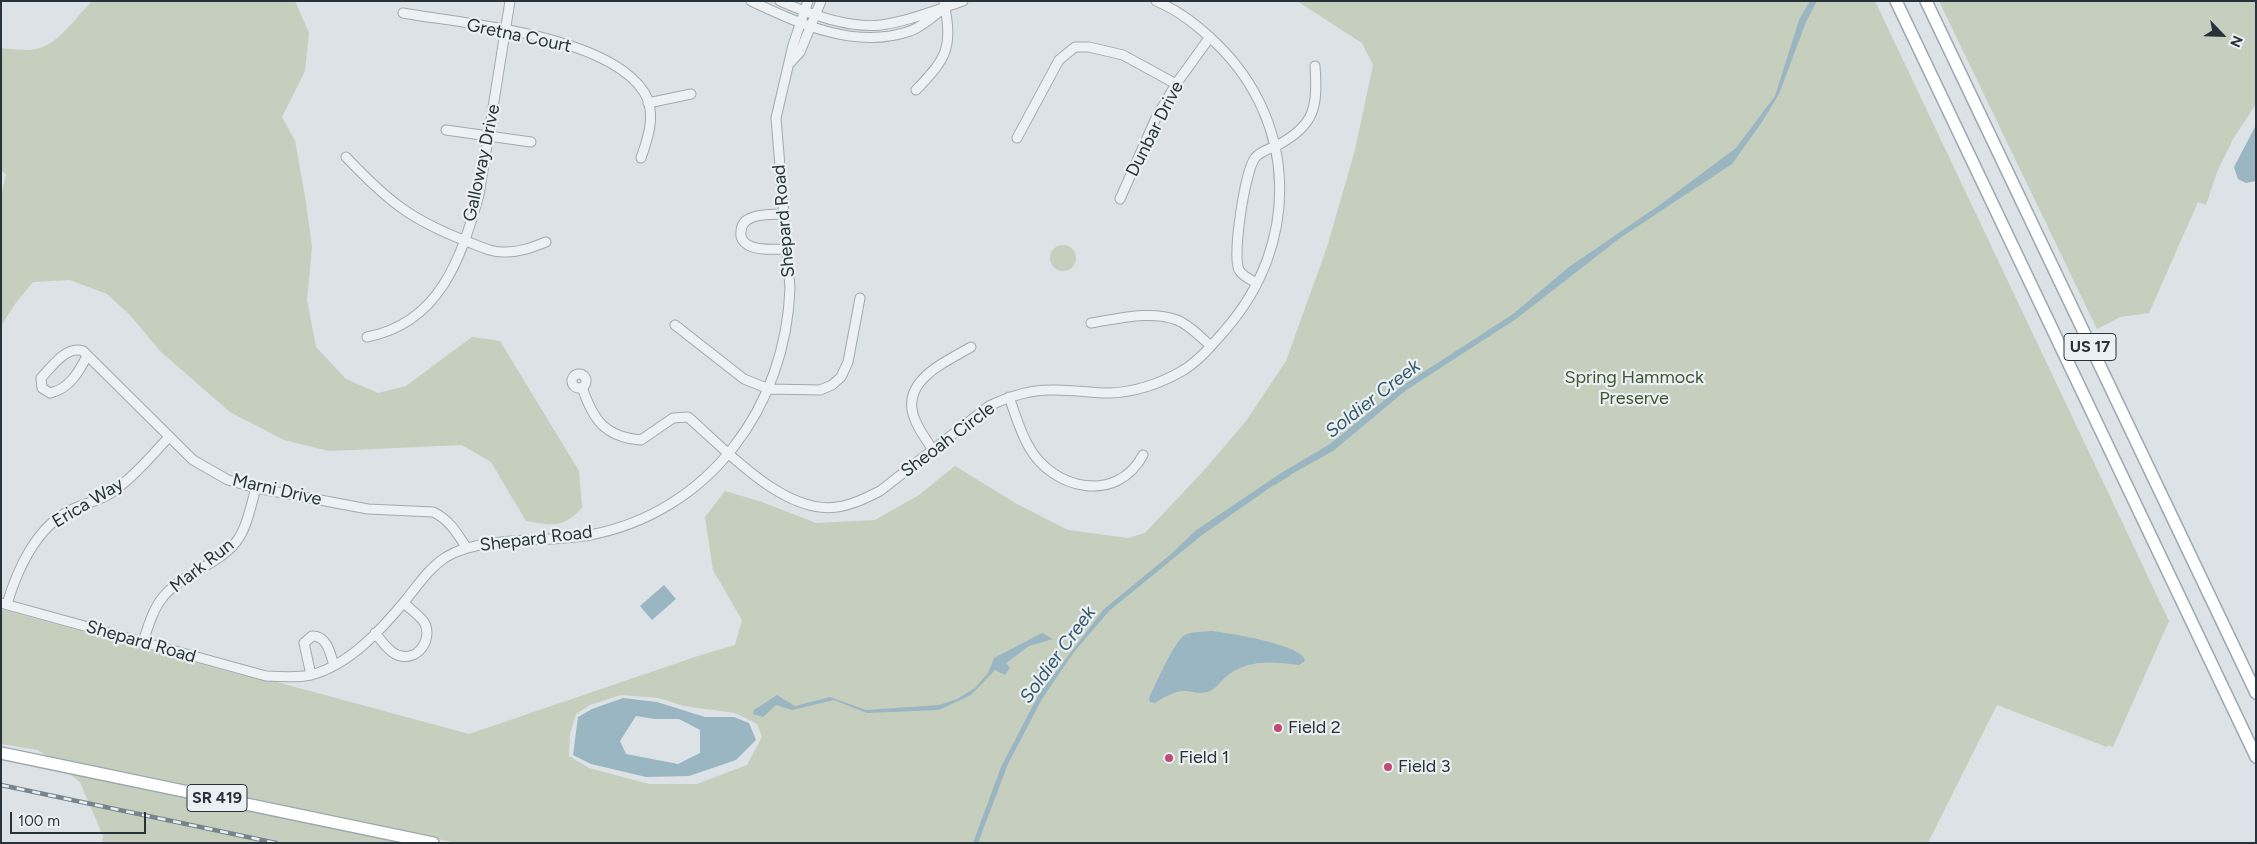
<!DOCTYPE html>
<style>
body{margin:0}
#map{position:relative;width:2257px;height:844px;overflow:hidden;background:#dce2e5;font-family:Figtree,sans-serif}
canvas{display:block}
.frame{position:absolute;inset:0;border:2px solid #27323a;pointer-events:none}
.north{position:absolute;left:2197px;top:10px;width:50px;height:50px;-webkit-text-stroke:4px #ebf0f3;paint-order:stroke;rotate:114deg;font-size:14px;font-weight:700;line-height:20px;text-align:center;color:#27323a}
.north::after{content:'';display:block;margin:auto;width:18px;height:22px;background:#27323a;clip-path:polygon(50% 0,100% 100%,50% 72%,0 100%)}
.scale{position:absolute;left:10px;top:812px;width:136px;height:22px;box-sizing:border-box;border:2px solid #27323a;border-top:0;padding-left:6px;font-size:15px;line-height:18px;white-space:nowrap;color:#27323a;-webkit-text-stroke:4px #ebf0f3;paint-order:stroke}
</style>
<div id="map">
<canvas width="2257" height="844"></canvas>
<div class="frame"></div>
<div class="north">N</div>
<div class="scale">100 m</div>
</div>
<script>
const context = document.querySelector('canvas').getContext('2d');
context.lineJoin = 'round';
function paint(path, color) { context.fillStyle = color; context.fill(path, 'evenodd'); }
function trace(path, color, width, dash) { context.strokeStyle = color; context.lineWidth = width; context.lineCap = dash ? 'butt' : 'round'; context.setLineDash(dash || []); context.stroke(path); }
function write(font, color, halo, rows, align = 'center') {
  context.font = font + ' Figtree,sans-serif'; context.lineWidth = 4.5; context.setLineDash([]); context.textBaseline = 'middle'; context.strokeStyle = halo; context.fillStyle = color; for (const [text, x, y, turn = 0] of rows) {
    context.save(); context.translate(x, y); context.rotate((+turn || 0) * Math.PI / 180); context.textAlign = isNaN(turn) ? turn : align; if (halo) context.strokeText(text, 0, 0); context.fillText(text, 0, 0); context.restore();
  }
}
paint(new Path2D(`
 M93 1H295L309 33 305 71 282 117 295 141 305 196 312 247 307 300 316 347 346 379 378 393 406 386 472 337 500 341 579 471 582 508C562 529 552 525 526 521L491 462 462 445 329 451 284 440 230 412 160 351 130 315 107 294 70 280 33 282 15 304 1 326V196L6 174 1 171V48C10 49 20 50 29 50 58 49 73 18 93 1Z
 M1297 1H1875L2169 621 2113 747 2108 745 2107 747 1997 705 1928 843H457L49 758 38 750 1 744V609L241 675 273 681 469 734 701 655 735 645 742 620 713 570 705 517 725 491 762 502 816 523 875 520 919 495 955 466 1017 504 1068 530 1128 538 1145 533 1206 468 1246 421 1286 361 1327 247 1355 150 1373 65 1362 43ZM621 695 658 698 684 706 735 713 757 724 762 737 747 765 697 784H649L589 768 569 756 570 734 576 714 590 705Z
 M1939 1H2256V104L2233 139 2217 172 2206 205 2198 202 2149 313 2120 317 2097 329Z
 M1050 258a13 13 0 1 1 26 0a13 13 0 1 1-26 0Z
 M67 772 410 843H102L103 836 80 782Z`), '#c6cebe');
paint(new Path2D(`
 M1810 1H1817L1806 22 1779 94 1762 122 1732 164 1620 238 1516 319 1405 391 1333 451 1281 480 1202 535 1109 611 1074 652 1042 699 1008 764 978 843H973L1001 767 1039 694 1104 609 1170 555 1195 531 1281 473 1330 444 1402 386 1513 314 1569 267 1661 204 1736 148 1775 96 1799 20Z
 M2256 125V181L2246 183 2238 179 2234 167Z
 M664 585 676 599 652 620 640 606Z
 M1212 631C1228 633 1305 645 1305 661L1299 665C1273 662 1250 659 1228 675 1220 681 1216 690 1207 692 1201 694 1194 692 1187 691 1176 690 1164 697 1155 703L1150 702 1149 698C1156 684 1173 643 1185 635 1192 631 1204 632 1212 631Z
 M1042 633 1053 639 1029 646 1006 663 1010 668 1005 675 995 670 971 695 939 710 867 713 834 700 792 710 776 705 763 717 753 714 754 710 777 695 795 706 830 697 866 710 939 705 957 699 975 688 988 673 994 658Z
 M623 698 657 702 705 717H734L749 723 756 740 736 760 689 776 646 777 591 764 573 755 578 717 592 709ZM636 716 655 719H679L700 730V753L678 764 626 754 620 741Z`), '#9ab6c2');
trace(new Path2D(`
 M1274 484 1289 475`), '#9ab6c2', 2.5);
const minor = new Path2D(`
 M751 1C800 24 856 50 910 31 922 27 935 15 945 7
 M780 1C809 14 848 29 881 25 909 21 936 10 963 1
 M403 13C466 24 607 35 644 92 657 113 648 138 641 158
 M790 63 800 52 821 1
 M916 90C947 58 953 48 944 2
 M648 103 691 94
 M446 130 531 142
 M1017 138 1059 60 1075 47H1089L1123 55 1176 84
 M346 157C387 200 409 219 466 241 479 246 492 253 506 252 521 252 533 247 546 242
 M1120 199 1156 118 1176 84 1210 37
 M784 214C770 215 741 212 741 232 740 238 743 242 748 245 759 251 775 249 787 249
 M1257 283C1251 280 1242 276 1239 270 1232 255 1245 171 1255 158 1260 151 1270 149 1278 145 1315 125 1318 107 1315 66
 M1091 323C1118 319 1150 310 1177 320 1190 325 1200 337 1211 346
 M675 325 744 379 769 389 820 390 832 385 841 377 848 362 860 298
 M367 337C440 323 461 258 479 195L510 1
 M87 356C79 372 69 389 50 393L42 388 41 378C51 368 66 345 83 351L193 460 228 480 256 488 368 509 433 512C449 519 457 533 466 547
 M572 381a7 7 0 1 1 14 0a7 7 0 1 1-14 0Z
 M582 387C593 420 605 437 641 440L673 418 688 417C725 449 784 515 837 507 852 505 866 498 880 491L989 406C1008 397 1028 390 1050 390 1070 389 1090 393 1110 393 1135 392 1161 383 1182 371 1199 361 1213 344 1226 329 1300 244 1298 123 1217 44 1198 26 1180 11 1156 1
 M1009 397C1015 413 1020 432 1029 447 1053 490 1117 504 1143 455
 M932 449C927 440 920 432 916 422 897 382 944 363 971 347
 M1 603 266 676C281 677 297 678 311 675 349 665 381 630 405 601 418 585 429 568 446 557 482 535 547 543 590 535 710 512 786 406 790 288L776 118 793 45 808 1
 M7 604C17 570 36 528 69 511 83 503 98 502 111 493 133 478 151 456 169 437
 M375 633C382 641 390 654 401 656 420 660 433 637 424 622 419 615 410 609 404 603
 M143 642C148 627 153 609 163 597 182 573 217 566 236 542 247 528 251 505 256 488
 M311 675 304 643 312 636C328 636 330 654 334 665`);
const major = new Path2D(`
 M1896 1 2256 757
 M1926 1 2256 693
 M1 753 433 843`);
trace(minor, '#a2aaae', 11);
trace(major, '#9da8af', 14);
trace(minor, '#eef1f4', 9);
trace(major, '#fff', 11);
const rail = new Path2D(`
 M1 785 276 843`);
trace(rail, '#77848d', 4.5);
trace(rail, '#ebf0f3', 2.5, [8]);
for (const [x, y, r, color] of [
 [1278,728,5,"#c14a76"],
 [1169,758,5,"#c14a76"],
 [1388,767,5,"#c14a76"]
]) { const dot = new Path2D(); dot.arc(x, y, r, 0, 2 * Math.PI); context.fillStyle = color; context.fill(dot); trace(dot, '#ebf0f3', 2); }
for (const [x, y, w] of [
 [2090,347,52],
 [217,798,60]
]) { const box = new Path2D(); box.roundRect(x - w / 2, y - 13.5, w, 27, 4); context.fillStyle = '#ebf0f3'; context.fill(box); trace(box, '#27323a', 1); }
write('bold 16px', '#27323a', null, [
 ["US 17",2090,347],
 ["SR 419",217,798]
]);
write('18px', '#27323a', '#ebf0f3', [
 ["Gretna Court",519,36,12],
 ["Dunbar Drive",1155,129,-63],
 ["Galloway Drive",482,163,-78],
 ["Shepard Road",784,221,-95],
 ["Sheoah Circle",948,440,-37],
 ["Marni Drive",277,490,13],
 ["Erica Way",88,503,-31],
 ["Shepard Road",536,539,-7],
 ["Mark Run",202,566,-38],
 ["Shepard Road",141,642,16]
]);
write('18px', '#425436', '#ebf0f3', [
 ["Spring Hammock",1634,378],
 ["Preserve",1634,399]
]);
write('18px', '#27323a', '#ebf0f3', [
 ["Field 2",1288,728],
 ["Field 1",1179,758],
 ["Field 3",1398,767]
], 'left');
write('italic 19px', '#35586a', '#ebf0f3', [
 ["Soldier Creek",1373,399,-38],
 ["Soldier Creek",1058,655,-54]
]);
</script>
